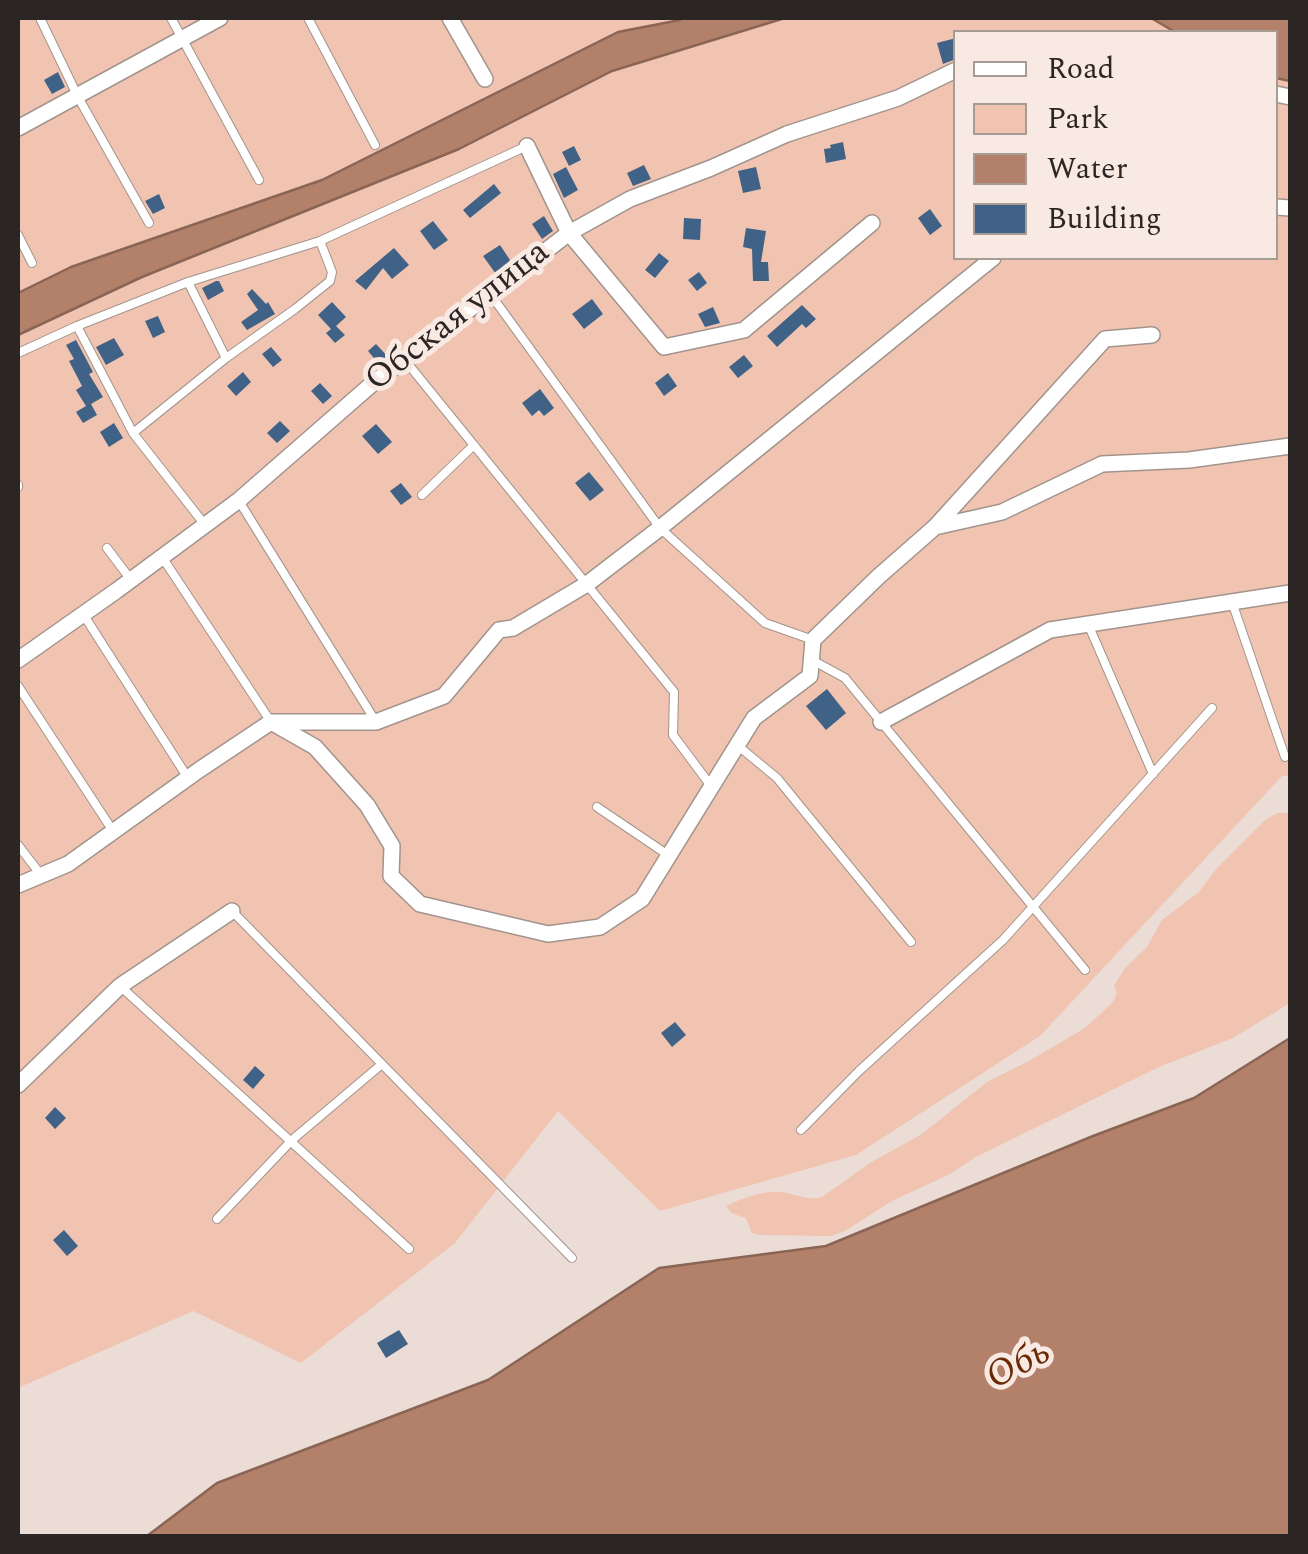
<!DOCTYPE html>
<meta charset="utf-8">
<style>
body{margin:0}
#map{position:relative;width:1308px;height:1554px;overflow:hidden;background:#ebdcd6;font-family:Spectral,serif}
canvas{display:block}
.frame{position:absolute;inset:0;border:20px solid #2b2523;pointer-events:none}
.legend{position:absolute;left:953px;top:30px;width:325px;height:230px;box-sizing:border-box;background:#f9e9e3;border:2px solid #a79b96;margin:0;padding:12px 18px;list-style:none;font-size:30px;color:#2b2523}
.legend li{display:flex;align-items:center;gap:20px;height:50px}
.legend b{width:50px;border:2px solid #a79b96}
</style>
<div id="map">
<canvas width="1308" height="1554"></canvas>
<div class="frame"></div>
<ul class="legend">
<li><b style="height:12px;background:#fff"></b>Road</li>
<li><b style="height:28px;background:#f0c4b1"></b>Park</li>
<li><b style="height:28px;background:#b3806a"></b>Water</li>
<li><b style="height:28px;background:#406286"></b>Building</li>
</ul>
</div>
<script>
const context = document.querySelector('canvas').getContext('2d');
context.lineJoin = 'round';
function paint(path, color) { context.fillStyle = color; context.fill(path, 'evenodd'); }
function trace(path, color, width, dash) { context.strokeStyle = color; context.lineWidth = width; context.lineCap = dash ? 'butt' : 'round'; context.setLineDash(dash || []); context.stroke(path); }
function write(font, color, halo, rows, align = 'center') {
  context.font = font + ' Spectral,serif'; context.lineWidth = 10; context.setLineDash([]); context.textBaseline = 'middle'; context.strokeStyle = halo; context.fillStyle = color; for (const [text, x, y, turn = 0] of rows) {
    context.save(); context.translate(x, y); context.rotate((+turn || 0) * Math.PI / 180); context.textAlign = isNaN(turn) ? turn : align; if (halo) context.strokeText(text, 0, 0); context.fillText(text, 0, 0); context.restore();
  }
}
paint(new Path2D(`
 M18 18H1290V776H1282L1040 1036 856 1155 660 1211 558 1111 455 1243 301 1363 193 1311 18 1388ZM956 32H1276V258H956Z
 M1278 813H1290V1003L1233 1038 1159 1067 976 1157 950 1174 892 1201 845 1231 830 1236 759 1235 752 1233 746 1218 731 1213 726 1206C743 1198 763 1190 782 1192 796 1194 808 1201 822 1197L870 1163 922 1134 987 1082 1029 1061 1085 1028 1113 1002 1117 993 1114 986 1125 968 1147 947 1162 920 1199 892 1217 868 1265 820Z`), '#f0c4b1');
const water = new Path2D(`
 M680 18H785L612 71 459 149 142 277 18 335V293L71 267 322 180 618 32 680 20Z
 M1151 18H1290V81L1276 78V32H1175Z
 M1290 1038V1536H147L217 1483 488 1380 659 1268 826 1246 1093 1136 1194 1098Z`);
paint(water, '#b3806a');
trace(water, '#8a6555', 2.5);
paint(new Path2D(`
 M956 38V59L943 64 937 43Z
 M58 72 65 87 52 94 44 80Z
 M843 142 846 159 826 163 824 149 831 148 830 145Z
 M574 146 581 160 569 166 562 152Z
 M644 165 651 179 633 186 627 173Z
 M566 167 578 190 564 198 553 174Z
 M756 167 761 189 743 193 738 171Z
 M494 184 501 193 470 218 463 210Z
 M159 194 165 208 153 214 145 201Z
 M930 209 942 226 930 235 918 218Z
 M544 216 553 231 542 239 532 224Z
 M684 218 701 219 700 240 683 239Z
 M433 221 448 240 434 250 420 231Z
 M746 228 766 231 761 262H768L769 281H753L752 249 743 247Z
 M500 245 512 263 496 274 483 256Z
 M394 248 409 265 392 279 383 268 366 290 355 281Z
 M659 253 669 261 655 278 645 270Z
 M699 272 707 283 697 291 688 280Z
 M216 281H219L224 291 208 300 202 288Z
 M252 289 266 304 268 302 275 314 247 330 241 322 258 310 247 294Z
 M592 299 603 314 584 329 572 314Z
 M332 302 346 317 336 326 345 335 335 343 326 333 331 329 318 315Z
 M802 305 816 319 806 328 802 324 777 347 767 336Z
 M713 307 720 323 705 327 698 314Z
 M158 316 165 332 153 338 145 321Z
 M114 338 124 355 106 365 96 347Z
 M76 340 93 372 89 374 103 397 91 404 97 415 83 423 76 412 86 406 76 390 82 386 69 361 74 359 66 345Z
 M376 344 388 357 379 364 368 351Z
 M271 347 282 360 273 367 262 354Z
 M744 355 753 366 738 378 729 367Z
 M243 372 251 382 236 396 227 386Z
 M668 373 677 386 664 396 655 383Z
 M320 383 332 396 323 404 311 391Z
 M540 389 554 408 544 416 539 410 532 416 522 403Z
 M280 421 290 431 277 443 267 433Z
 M114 423 123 438 109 447 100 432Z
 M376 424 392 442 378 454 362 436Z
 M589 472 604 490 590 501 575 483Z
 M401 483 412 497 401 505 390 491Z
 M827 689 846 713 826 730 806 706Z
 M675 1022 686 1035 672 1047 661 1033Z
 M255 1066 265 1075 253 1089 243 1080Z
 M55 1107 66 1118 55 1129 45 1118Z
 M64 1230 78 1246 67 1256 53 1240Z
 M399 1330 408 1344 386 1358 377 1343Z`), '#406286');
const lane = new Path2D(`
 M40 18 78 97 149 223
 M171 18 259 180
 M308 18 375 145
 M18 235 32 263
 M188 282 226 358
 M491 295 660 528 765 623 813 640
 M77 326 133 433 205 525
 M18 353 77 326 188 282 320 241
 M404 359 674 692 673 735 711 786
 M133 433 226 358 295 309 330 281 332 272 320 241 527 146
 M18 485V487
 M422 495 474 445
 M239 501 376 722
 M107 548 131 580
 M162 557 271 722
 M1232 602 1285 757
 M83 614 188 778
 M1088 624 1153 774
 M812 660 845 678 1085 970
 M18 686 113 831
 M737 745 777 778 911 942
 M597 807 668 855
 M18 845 41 875
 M232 911 572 1258
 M120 986 409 1249
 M801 1130 859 1071 1003 940 1212 708
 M217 1219 292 1140 382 1064`);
const street = new Path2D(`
 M450 18 485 79
 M1276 94 1290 97
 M18 128 220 18
 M527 146 569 233 664 347 744 330 872 223
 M1276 207 1290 208
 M935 527 1002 512 1102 464 1189 460 1290 446
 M18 660 116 591 239 500 372 384 569 233 630 199 711 168 787 134 898 98 956 70
 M271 722 315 747 367 805 392 846 391 876 420 904 548 934 600 927 642 899 754 718 810 676 813 640 878 577 935 527 1105 339 1152 335
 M881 722 1050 630 1290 593
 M18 885 68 864 199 770 271 722H376L444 696 499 630 513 628 587 584 660 528 993 258
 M18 1085 120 986 232 911`);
trace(lane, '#a2948d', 10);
trace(street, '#a2948d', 18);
trace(lane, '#fff', 8);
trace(street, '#fff', 15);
write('35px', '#2b2523', '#f9e9e3', [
 ["Обская улица",459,318,-38]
]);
write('italic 38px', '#682905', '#f9e9e3', [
 ["Обь",1020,1367,-28]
]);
</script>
